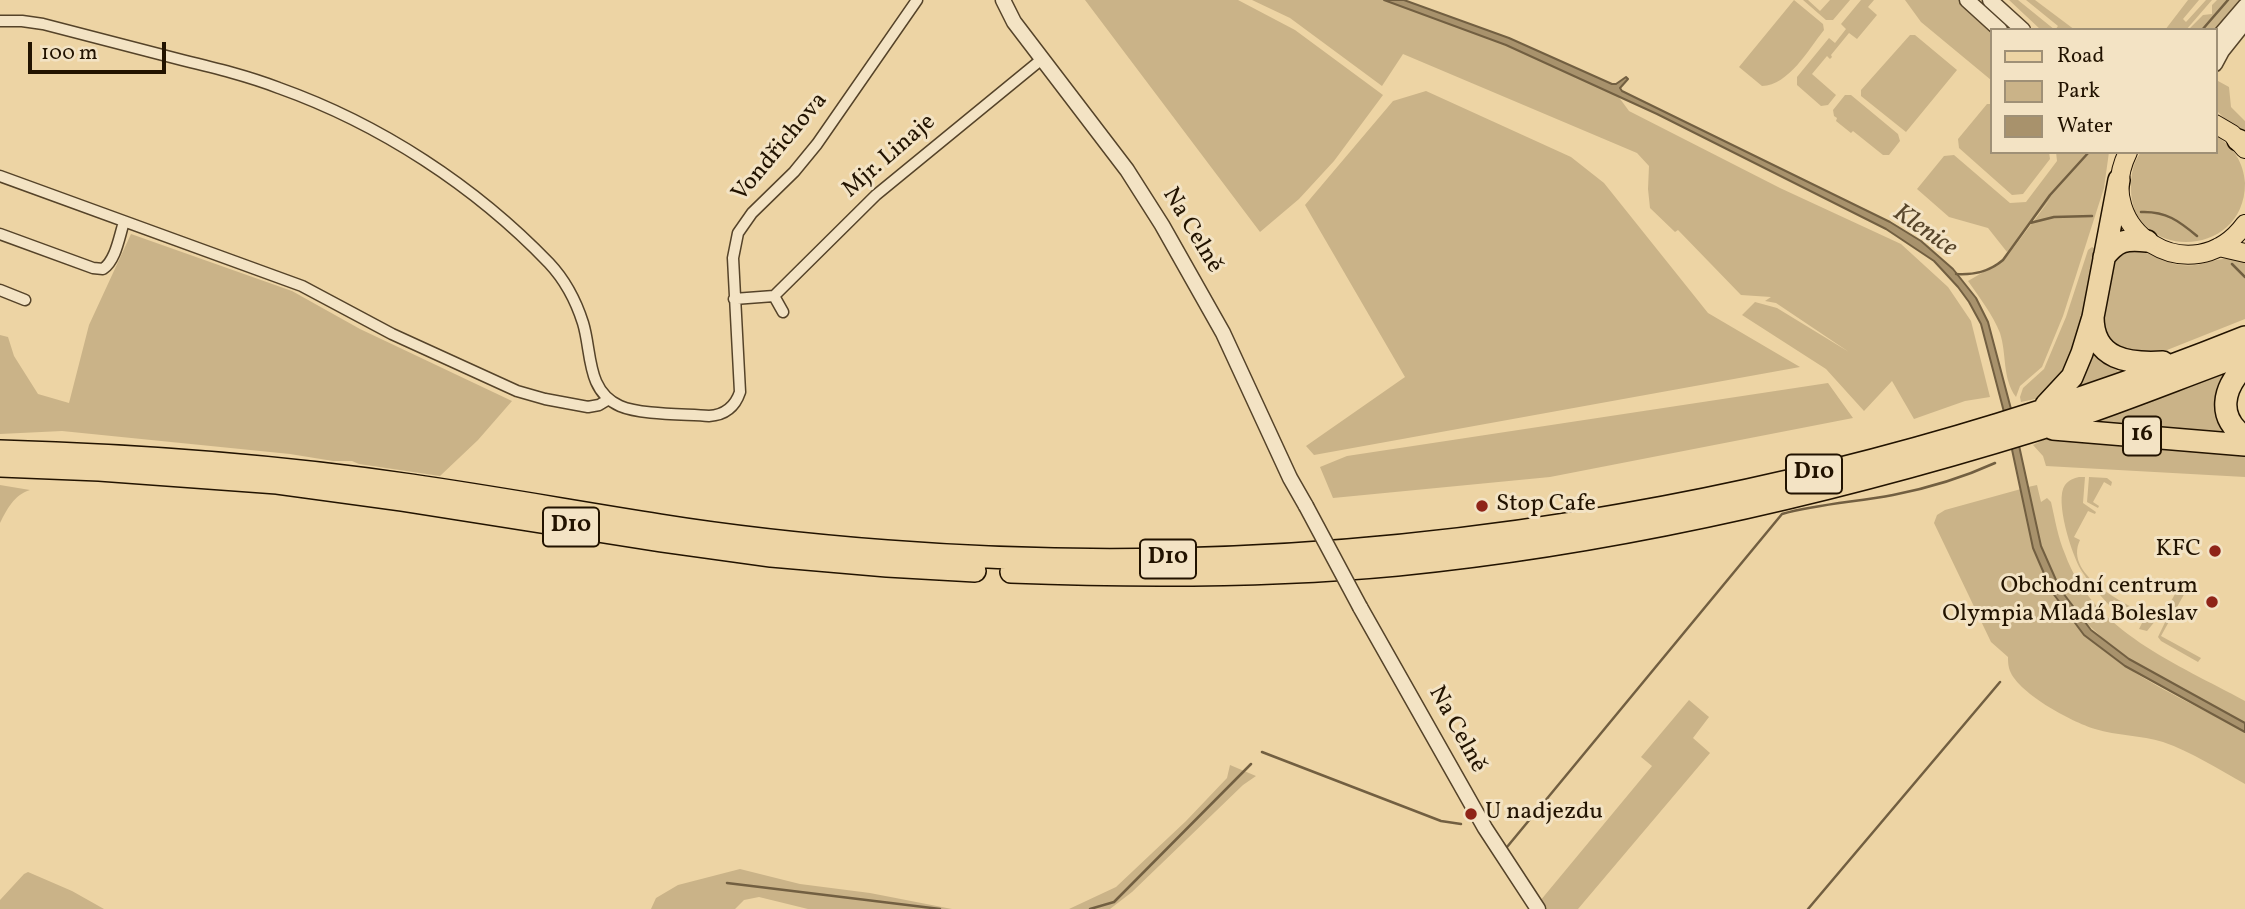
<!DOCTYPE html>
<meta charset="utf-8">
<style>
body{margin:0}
#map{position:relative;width:2245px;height:909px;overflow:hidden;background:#edd4a4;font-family:Vollkorn,serif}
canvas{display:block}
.legend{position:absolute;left:1990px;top:28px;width:228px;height:126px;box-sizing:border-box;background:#f3e3c4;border:2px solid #9f9076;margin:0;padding:9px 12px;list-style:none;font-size:21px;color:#221300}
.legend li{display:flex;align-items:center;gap:14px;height:35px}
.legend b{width:35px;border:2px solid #9f9076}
.scale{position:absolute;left:28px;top:42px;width:138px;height:32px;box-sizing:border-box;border:4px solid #221300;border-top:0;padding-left:9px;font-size:21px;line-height:24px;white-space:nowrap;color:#221300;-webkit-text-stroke:5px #f3e3c4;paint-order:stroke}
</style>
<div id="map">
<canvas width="2245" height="909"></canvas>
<ul class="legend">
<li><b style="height:9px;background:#edd4a4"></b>Road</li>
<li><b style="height:19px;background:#cab388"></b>Park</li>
<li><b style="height:19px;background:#a8926c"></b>Water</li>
</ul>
<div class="scale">100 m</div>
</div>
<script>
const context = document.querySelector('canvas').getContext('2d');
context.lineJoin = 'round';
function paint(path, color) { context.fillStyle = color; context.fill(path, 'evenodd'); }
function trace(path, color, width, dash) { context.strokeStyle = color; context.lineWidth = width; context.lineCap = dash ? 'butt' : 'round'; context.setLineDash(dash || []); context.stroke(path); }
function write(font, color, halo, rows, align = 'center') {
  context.font = font + ' Vollkorn,serif'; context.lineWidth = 6; context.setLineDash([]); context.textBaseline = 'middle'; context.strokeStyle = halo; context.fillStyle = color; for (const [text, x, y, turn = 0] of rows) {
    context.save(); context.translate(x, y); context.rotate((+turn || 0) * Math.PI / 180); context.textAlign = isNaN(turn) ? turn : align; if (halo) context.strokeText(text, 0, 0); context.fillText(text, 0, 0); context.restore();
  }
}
paint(new Path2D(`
 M1085 0H1238L1295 30 1383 95 1334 161 1299 199 1260 232Z
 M1252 0H1384L1506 45 1618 96 1629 111 1780 188 1901 244 1948 287 1971 321 1990 397 1965 401 1914 419 1892 381 1864 411 1826 369 1742 315 1755 302 1777 308 1849 352 1776 303 1765 301 1771 297 1741 295 1678 230 1675 232 1650 208 1648 189 1649 166 1637 153 1403 54 1382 86 1290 18Z
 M1794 0 1823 24 1824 30C1808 50 1789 85 1762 86L1739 67Z
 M1803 0H1808L1820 11 1830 0H1850L1833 20H1826Z
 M1861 0H1874L1868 7 1877 15 1857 39 1849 33 1831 55 1832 57 1830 59 1827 56 1812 74 1836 95 1828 105 1821 106 1797 85V77L1829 38 1835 43 1846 29 1841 24Z
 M1905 0H1959L1992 30 1991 80 1921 22Z
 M2009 0H2018L2055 30 2058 26 2026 0H2035L2075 30H2041Z
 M2188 0H2199L2183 19 2186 22 2206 0H2212L2186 30H2165Z
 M2217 0H2239L2214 30H2188L2203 15 2212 14V5Z
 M1910 35H1915L1957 70 1906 132 1861 96V90Z
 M2218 81 2229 87 2231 107 2245 121V134L2226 120 2215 109V83Z
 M1426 91 1571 157 1604 183 1708 313 1800 367 1314 455 1306 446 1405 377 1305 205 1393 101Z
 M1845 95H1851L1898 134 1900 141 1889 155H1883L1853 131 1851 133 1836 121 1837 118 1834 116 1833 110Z
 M1987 104H1991V152H2049L2050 159 2023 194 2012 195 1959 148 1958 139Z
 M2215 136C2233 144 2244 164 2245 183 2245 261 2129 261 2131 187 2131 175 2133 162 2141 152H2215Z
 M2056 152H2109L2104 188 2063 316 2042 367 2020 386 2016 397C2002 378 2007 355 2000 333 1993 315 1979 297 1968 281L1999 263 2008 255 2051 198 2007 252 1988 228 1949 217 1917 189 1944 156 1954 155 2010 203 2026 202 2057 161Z
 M131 234 292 291 360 329 512 401 478 440 440 476 359 464 352 461H333L290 454 62 431 0 434V335L8 337 14 356 38 394 69 403 89 325Z
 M2092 247 2098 250 2072 367 2040 398 2021 402 2020 397 2023 388 2044 369 2066 317 2088 250Z
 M2124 249C2129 249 2135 248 2140 249 2154 252 2166 264 2181 265 2206 268 2219 252 2245 262V319L2152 356 2123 354 2103 333 2102 324 2112 262Z
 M2092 351H2094L2103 363 2122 373 2077 386 2086 372Z
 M2226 372C2210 403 2218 406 2229 436L2094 421Z
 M1828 383 1853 418 1550 477 1333 498 1320 467 1347 456Z
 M2075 437 2245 453V477L2046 466 2043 456 2033 445 2043 440Z
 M2079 477H2085L2083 503 2096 512 2095 514 2088 511 2074 537 2080 540C2062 577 2131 606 2156 620L2147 631 2139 629 2145 617 2114 600 2109 605C2099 594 2089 583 2081 570 2072 555 2054 500 2065 485 2069 480 2074 478 2079 477Z
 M2089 477 2107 478 2112 482 2111 486 2104 482 2093 502 2099 506 2098 508 2087 502Z
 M0 485 30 490C14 495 7 509 0 523Z
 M2037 485 2041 502 2047 498 2051 502C2055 519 2058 538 2065 554 2093 632 2178 664 2245 701V723C2163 678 2070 643 2041 545 2035 526 2032 506 2028 487Z
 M2021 489C2028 524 2034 560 2052 592 2091 662 2178 695 2245 732V784C2218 769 2192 752 2163 742 2141 735 2117 736 2095 729 2072 722 2015 692 2009 668 2008 664 2008 660 2008 657L1991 642 1934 523 1937 515 1945 510Z
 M2180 585 2187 589 2161 636 2201 658 2198 662 2161 641 2158 637 2169 614 2165 612Z
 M1689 700 1709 717 1693 738 1710 753 1578 909H1545L1540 901 1652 766 1641 757Z
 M1230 765 1256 776 1243 785 1132 892 1110 909H1069L1116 887 1186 821 1227 778Z
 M740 869 800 884 870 893 952 909H808L759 897 744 900 735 909H651L656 898 678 885Z
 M28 872 72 891 104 909H0V900L24 874Z`), '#cab388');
const water = new Path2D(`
 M1384 0H1404L1509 38 1612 84H1616L1626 77 1628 79 1620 88 1622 91 1890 222 1921 241 1953 269 1976 298 1988 322 2011 409 2041 546 2060 589 2091 630 2129 659 2245 723V732L2125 666 2084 635 2052 592 2033 548 2004 412 1981 324 1969 302 1958 287 1934 261 1886 229 1657 114 1506 45Z`);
paint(water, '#a8926c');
trace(water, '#725f41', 2);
trace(new Path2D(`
 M2202 30 2228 0
 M2141 212C2166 211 2179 221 2197 236
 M2030 223 2054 217 2092 216
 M2232 264 2245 277
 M1956 274C1974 275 1989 272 2003 260L2050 195 2089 152
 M1262 752 1441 821 1461 824
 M1507 847 1782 514C1818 504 1856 502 1893 495 1929 488 1962 478 1995 463
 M727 883 940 909
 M1090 909 1114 902 1251 764
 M1808 909 2000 682`), '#725f41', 2.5);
const minor = new Path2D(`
 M0 21H22L43 24C90 36 136 48 182 60 215 68 248 76 279 88 380 124 475 186 549 263 565 280 576 301 583 323 592 352 586 391 620 406 641 415 685 414 709 416 725 415 735 407 740 392L733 258 738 233 752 213 794 172 817 144 917 0
 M0 176 302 286 392 334 517 391 545 399 588 407 599 405 609 399
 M0 234 93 268 103 269C116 260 119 237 124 222
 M0 290 25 300
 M774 296 783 312
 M734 299 774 296 876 195 1042 59`);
const tertiary = new Path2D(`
 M1003 0 1014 22 1127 170 1162 225 1223 333 1290 478 1306 506
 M1967 0 2000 30
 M1990 0 2023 30
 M2215 41 2245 6
 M2215 64 2222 51 2245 22
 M1360 607 1485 828 1538 909`);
const primary = new Path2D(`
 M2215 124 2232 134 2245 149
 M2128 152C2089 231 2193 295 2245 224
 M2219 247 2245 253`);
const motorway = new Path2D(`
 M2238 140 2245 143
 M2104 257C2118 240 2125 239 2147 241
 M2093 317C2093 360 2129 364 2163 362
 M2245 366C2223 388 2216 417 2245 437
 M2046 405 2072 377 2082 353 2093 317 2119 180
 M2053 429 2245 445
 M0 451C137 455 275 465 411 485 494 497 577 512 660 525 735 537 811 545 887 551 1349 587 1816 509 2245 337
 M0 466 99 470 277 483 402 500 661 541 771 556 887 566 975 571
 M1011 572C1140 577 1269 577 1397 565 1610 544 1832 493 2036 430 2107 408 2176 379 2245 354`);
trace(minor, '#554329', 13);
trace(tertiary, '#554329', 17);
trace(primary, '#221300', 20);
trace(motorway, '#221300', 24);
trace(minor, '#f3e3c4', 10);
trace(tertiary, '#f3e3c4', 14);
trace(primary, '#edd4a4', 18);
trace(motorway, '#edd4a4', 21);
const tertiaryBridge = new Path2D(`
 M1306 506 1360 607`);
trace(tertiaryBridge, '#554329', 17, []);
trace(tertiaryBridge, '#f3e3c4', 14);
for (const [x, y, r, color] of [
 [1482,506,7,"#8f2418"],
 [2215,551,7,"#8f2418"],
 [2212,602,7,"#8f2418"],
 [1471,814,7,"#8f2418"]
]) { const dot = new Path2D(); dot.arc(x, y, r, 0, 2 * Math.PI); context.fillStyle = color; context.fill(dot); trace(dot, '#f3e3c4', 2.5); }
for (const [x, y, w] of [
 [2142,436,38],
 [1814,474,56],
 [571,527,56],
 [1168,559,56]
]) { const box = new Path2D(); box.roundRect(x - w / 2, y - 19.5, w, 39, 5); context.fillStyle = '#f3e3c4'; context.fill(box); trace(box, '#221300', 2); }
write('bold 23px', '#221300', null, [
 ["16",2142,436],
 ["D10",1814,474],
 ["D10",571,527],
 ["D10",1168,559]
]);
write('24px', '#221300', '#f3e3c4', [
 ["Vondřichova",781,148,-50],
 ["Mjr. Linaje",890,157,-41],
 ["Na Celně",1191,231,59],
 ["Na Celně",1456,730,61]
]);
write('24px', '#221300', '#f3e3c4', [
 ["Stop Cafe",1496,506],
 ["KFC",2201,551,"right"],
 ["Obchodní centrum",2198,588,"right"],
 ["Olympia Mladá Boleslav",2198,616,"right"],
 ["U nadjezdu",1485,814]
], 'left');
write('italic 26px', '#58462b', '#f3e3c4', [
 ["Klenice",1924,232,35]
]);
</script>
